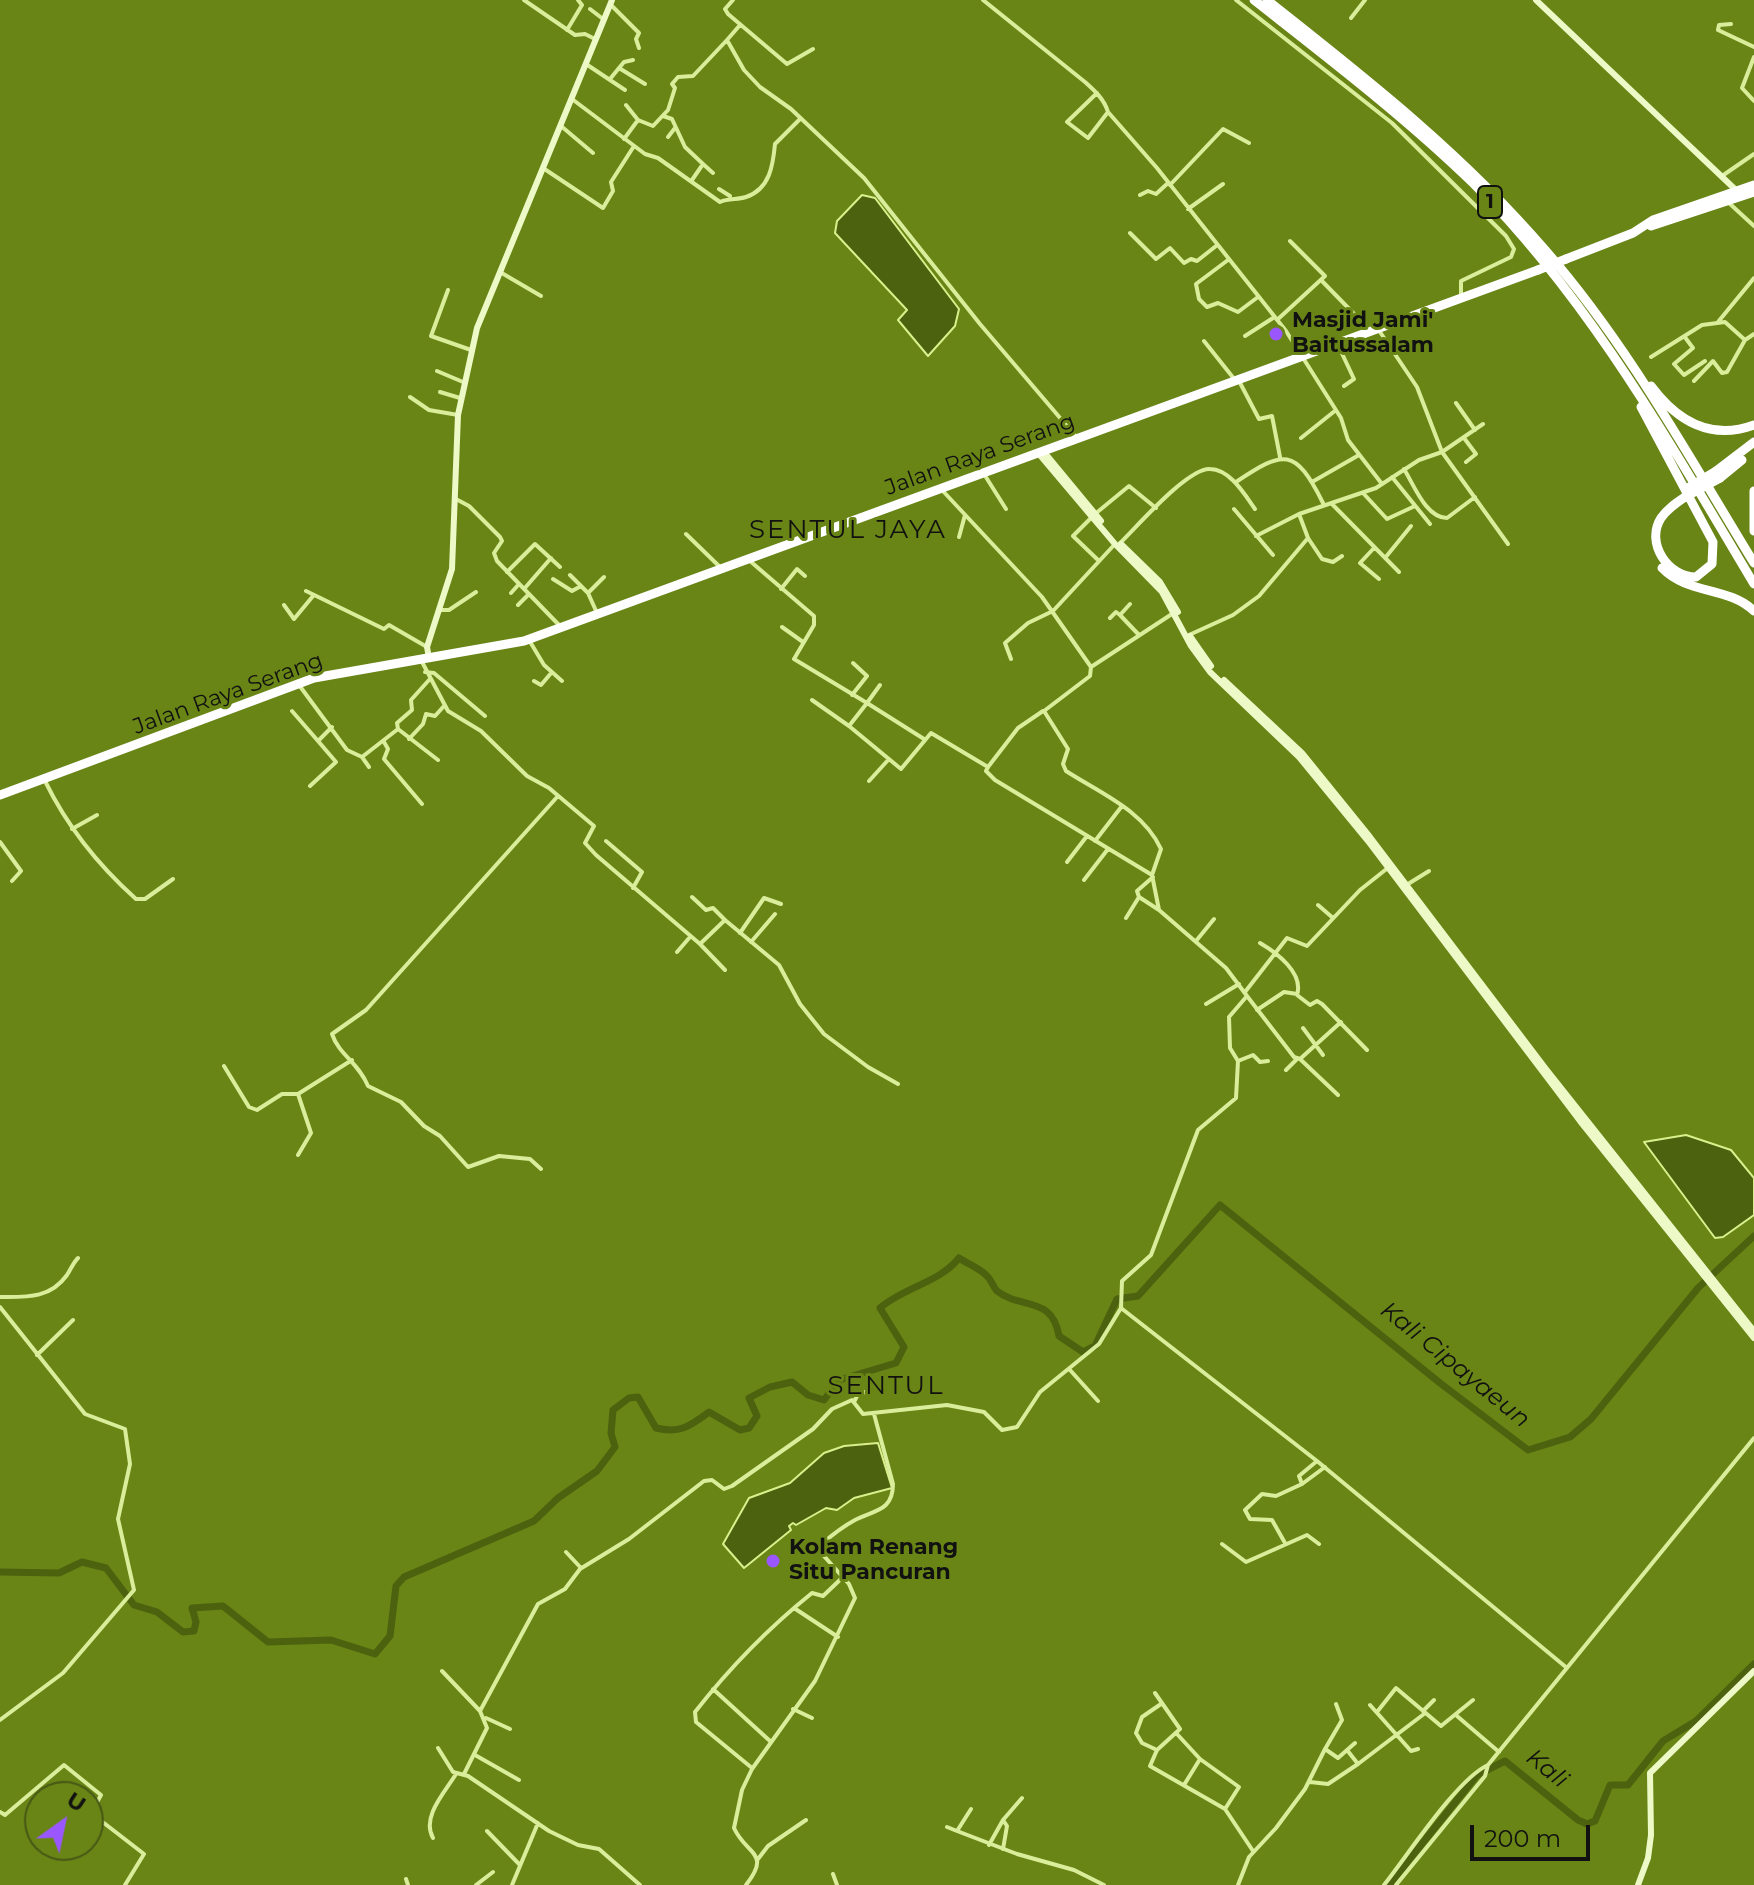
<!DOCTYPE html>
<style>
body{margin:0}
#map{position:relative;width:1754px;height:1885px;overflow:hidden;background:#698516;font-family:Montserrat,sans-serif}
canvas{display:block}
.north{position:absolute;left:24px;top:1781px;width:80px;height:80px;box-sizing:border-box;background:#698516;border:2px solid #465714;border-radius:50%;rotate:33deg;font-size:22px;font-weight:700;line-height:32px;text-align:center;color:#111}
.north::after{content:'';display:block;margin:auto;width:28px;height:36px;background:#9a57ff;clip-path:polygon(50% 0,100% 100%,50% 72%,0 100%)}
.scale{position:absolute;left:1470px;top:1825px;width:120px;height:36px;box-sizing:border-box;border:4px solid #111;border-top:0;padding-left:10px;font-size:24px;line-height:28px;white-space:nowrap;color:#111;-webkit-text-stroke:6px #698516;paint-order:stroke}
</style>
<div id="map">
<canvas width="1754" height="1885"></canvas>
<div class="north">U</div>
<div class="scale">200 m</div>
</div>
<script>
const context = document.querySelector('canvas').getContext('2d');
context.lineJoin = 'round';
function paint(path, color) { context.fillStyle = color; context.fill(path, 'evenodd'); }
function trace(path, color, width, dash) { context.strokeStyle = color; context.lineWidth = width; context.lineCap = dash ? 'butt' : 'round'; context.setLineDash(dash || []); context.stroke(path); }
function write(font, color, halo, rows, align = 'center') {
  context.font = font + ' Montserrat,sans-serif'; context.lineWidth = 6; context.setLineDash([]); context.textBaseline = 'middle'; context.strokeStyle = halo; context.fillStyle = color; for (const [text, x, y, turn = 0] of rows) {
    context.save(); context.translate(x, y); context.rotate((+turn || 0) * Math.PI / 180); context.textAlign = isNaN(turn) ? turn : align; if (halo) context.strokeText(text, 0, 0); context.fillText(text, 0, 0); context.restore();
  }
}
const water = new Path2D(`
 M862 195 875 198 959 309 955 326 928 356 898 320 907 310 835 233 837 221Z
 M1686 1135 1731 1150 1754 1178V1215L1723 1237 1715 1238 1644 1142Z
 M878 1443 892 1488 854 1498 837 1510 826 1508 796 1525 793 1523 789 1526 791 1530 744 1568 723 1544 749 1498 790 1483 824 1453 844 1446Z`);
paint(water, '#4c620e');
trace(water, '#daf08d', 2);
trace(new Path2D(`
 M0 1572 59 1573 82 1562 106 1568 134 1605 157 1612 183 1632 194 1631 196 1622 192 1608 223 1606 268 1642 331 1640 375 1654 390 1636 396 1586 404 1577 534 1521 558 1498 597 1471 615 1447 611 1433 613 1410 629 1398 638 1397 656 1428C680 1434 690 1426 709 1412L740 1430 749 1428 757 1416 749 1398 770 1387 792 1382 808 1395 824 1400 839 1380 896 1363 904 1347 880 1308C904 1287 939 1283 959 1258 968 1264 979 1268 986 1275 991 1279 993 1287 997 1291 1021 1310 1052 1295 1059 1336L1083 1352 1095 1346 1117 1299 1138 1296 1220 1205 1440 1383 1528 1450 1570 1437 1591 1419 1698 1288 1754 1236
 M1389 1885 1477 1775 1505 1761 1578 1820 1587 1824 1595 1821 1610 1785H1628L1663 1741 1696 1721 1754 1664`), '#4c620e', 7);
trace(new Path2D(`
 M524 0 575 35 585 34 595 39
 M733 0 725 9 728 14 787 64 813 49
 M983 0 1085 82C1095 91 1104 99 1108 112L1088 138 1067 122 1097 93
 M1236 0 1392 123 1506 236 1514 249 1511 257 1461 281V295
 M611 5 639 33 636 39 639 48
 M590 9 603 19
 M1351 18 1365 0
 M1731 24 1719 25 1718 30 1754 47
 M740 25 727 40 744 70 760 87 791 109 864 178 980 324 1078 439
 M567 30 582 5 578 0
 M1754 57 1742 88 1754 101
 M586 64 625 90
 M619 68 624 62 633 60
 M610 79 619 68 645 84
 M572 99 645 154 658 158 720 202C729 198 737 200 746 197 770 189 773 165 775 144L800 119
 M626 105 638 120 653 126 668 110 675 88 672 84 678 77 693 76 727 40
 M1108 112 1157 168 1286 331 1341 418 1348 440 1382 484
 M663 116 672 119 685 147 703 164
 M561 126 593 153
 M668 137 675 128
 M624 139 638 120
 M543 168 603 208 613 191 611 182 634 146
 M1722 176 1754 154
 M692 180 703 164 713 173
 M1170 185 1223 129 1249 143
 M719 189 730 196
 M1140 195 1148 191 1156 194 1168 183
 M1729 203 1754 226
 M1188 209 1223 184
 M1130 233 1156 259 1170 248 1184 263 1191 259 1197 261 1216 246
 M1228 260 1196 284 1199 299 1207 307 1218 303 1238 312 1258 297
 M500 272 541 296
 M1321 280 1359 319 1365 332
 M448 290 431 336 471 350
 M1277 320 1325 276 1290 241
 M1718 322 1754 278
 M1378 329 1417 387 1442 452 1508 544
 M1245 336 1273 318
 M1684 336 1693 348 1674 364 1684 375 1705 361
 M1204 341 1235 380
 M1338 345 1354 379 1344 386
 M1651 357 1702 325 1725 322 1745 340 1754 334
 M437 371 463 382
 M1238 379 1259 419 1272 416 1280 457
 M1694 381 1713 361 1722 373 1727 372 1745 340
 M440 392 460 398
 M410 397 429 410 458 415
 M1456 403 1475 430
 M1301 438 1336 410
 M1464 438 1476 454 1466 462
 M1404 469C1414 485 1426 518 1447 518L1475 497
 M984 474 1006 509
 M1392 477 1430 524
 M1236 482C1284 450 1295 447 1323 503
 M1312 482 1359 455
 M941 489 1042 597 1091 667
 M1363 493 1387 519 1415 506
 M454 498 469 506 500 537 502 541 494 553 497 561 559 625
 M1331 503 1399 572
 M1234 509 1273 555
 M1095 514 1129 486 1156 508
 M1092 517 1073 536 1098 560
 M686 534 721 568
 M1256 536 1299 514
 M959 537 965 515
 M1308 538 1322 559 1333 562 1342 556
 M1119 544C1136 528 1187 468 1210 469 1230 469 1245 495 1255 509
 M1374 548 1360 563 1379 579
 M1385 558 1411 526
 M750 561 814 616V625L794 659 867 703 849 726 901 769 931 733 988 767 1018 728 1043 711
 M507 572 535 544 560 567
 M570 575 588 593 597 613
 M553 579 572 591 581 586
 M524 589 551 558
 M781 589 797 569 805 576
 M306 591 384 629 389 625 427 647
 M511 593 519 584
 M588 593 604 577
 M284 605 294 619 313 596
 M518 605 529 594
 M441 610H449L476 592
 M1175 612 1091 667 1090 676 1044 711 1068 749 1063 764 1066 771C1100 793 1143 810 1161 849L1152 875 1159 910 1226 968 1247 996
 M1120 615 1139 635
 M1110 618 1116 612 1120 615 1130 604
 M782 627 803 642
 M1189 635 1233 615 1259 596 1308 538 1299 514 1376 488 1419 460 1442 452 1483 424
 M529 640 544 665 562 681
 M1011 659 1005 643 1028 623 1053 611 1115 544
 M421 660 448 711 481 731 527 776 549 788 594 826 585 843 596 855 700 944 725 920 779 965 800 1004 824 1034 868 1067 898 1084
 M425 672 434 673 485 716
 M534 681 541 685 552 672
 M299 685 347 750 362 757 369 767
 M880 685 867 703 924 739
 M852 695 867 676 853 663
 M812 700 849 726
 M292 711 318 741 332 727
 M398 729 397 723 412 710 411 700 429 680
 M409 739 423 724 426 714 435 716 444 706
 M384 742 388 749 384 759 422 804
 M362 757 398 729 438 760
 M988 767 986 771 995 780 1152 875
 M45 781C67 826 99 866 136 899H145L173 879
 M869 781 889 759
 M310 786 336 762 318 741
 M72 829 97 815
 M606 841 642 872 633 888
 M1095 841 1122 806
 M0 842 21 871 12 881
 M1067 862 1087 836
 M1084 880 1108 849
 M1408 884 1429 871
 M692 897 706 910 713 908 725 920
 M1139 897 1137 891 1153 877
 M1318 905 1333 918
 M1126 918 1139 897 1159 910
 M740 933 764 898 781 904
 M1196 941 1214 919
 M751 942 775 914
 M1260 943C1277 953 1304 973 1297 995L1310 1005 1317 1001 1322 1004 1367 1050
 M700 944 725 970
 M677 952 690 937
 M1245 992 1287 938 1307 946 1360 890 1389 867
 M1206 1004 1239 984
 M1257 1010 1284 992 1297 994
 M1303 1028 1323 1055
 M1300 1059 1338 1095
 M1238 1061 1253 1055 1260 1062 1268 1061
 M224 1066 249 1107 257 1110 282 1094H298L352 1060
 M1286 1070 1297 1059
 M298 1094 311 1133 298 1155
 M541 1169 530 1159 499 1156 468 1167 440 1136 424 1126 401 1102 368 1086C358 1062 339 1055 332 1034L366 1010 558 796
 M0 1297C26 1297 50 1299 67 1275 71 1269 73 1263 78 1258
 M0 1307 85 1414 125 1429 130 1464 118 1519 134 1590 63 1673 0 1720
 M1121 1308 1317 1461 1567 1668
 M37 1355 73 1320
 M1070 1370 1098 1401
 M855 1400 858 1394 869 1391
 M1302 1484 1325 1467
 M1285 1543 1272 1520 1250 1519 1245 1510 1262 1494 1276 1496 1302 1484 1299 1476 1317 1461
 M1222 1544 1246 1562 1307 1535 1319 1544
 M566 1552 581 1568
 M794 1608 838 1637
 M442 1671 480 1711
 M713 1689 770 1741
 M1155 1693 1180 1729 1157 1750 1150 1766 1225 1809 1253 1851
 M1370 1705 1411 1751 1418 1749
 M793 1709 812 1718
 M1423 1711 1434 1700
 M1377 1712 1396 1688 1441 1726 1473 1700
 M1457 1716 1499 1752
 M486 1718 510 1729
 M1177 1734 1200 1759 1239 1787 1225 1809
 M438 1748 453 1772 468 1776 549 1831 578 1845 599 1849 640 1885
 M1325 1749 1342 1720 1336 1704
 M1157 1750 1142 1743 1136 1733 1142 1717 1161 1704
 M1347 1750 1358 1764 1424 1714
 M475 1755 519 1780
 M752 1768 696 1722 695 1712C731 1666 766 1630 812 1593L823 1596 843 1577
 M464 1774 487 1728 480 1711 538 1604 565 1589 580 1569 629 1539 704 1481 712 1480 724 1489 732 1486 813 1429 832 1409 852 1400 863 1414 947 1405 984 1412 1002 1430 1017 1427 1040 1392 1099 1344 1121 1308 1122 1281 1151 1255 1198 1130 1236 1098 1238 1061 1230 1048 1229 1017 1247 996 1294 1057 1300 1059 1341 1022
 M1310 1782 1328 1784 1358 1764
 M1184 1785 1200 1759
 M971 1809 957 1831 1017 1854 1074 1870 1104 1885
 M0 1812 5 1815 64 1765 101 1795 91 1813 144 1854 125 1885
 M1003 1820 1007 1826 1003 1849
 M947 1827 957 1831
 M487 1831 519 1864
 M433 1838C421 1817 445 1792 456 1774
 M989 1845 1003 1820 1022 1798
 M758 1859 768 1846 806 1820
 M833 1874 837 1885
 M406 1879 408 1885
 M476 1885 493 1872
 M512 1885 538 1823
 M746 1885C772 1852 746 1855 734 1828L742 1790 752 1769 815 1681 855 1598 849 1584 823 1555V1543C832 1535 844 1526 855 1520 873 1510 893 1512 893 1484L874 1414
 M1238 1885 1249 1857 1276 1828 1305 1789 1325 1749 1338 1758 1355 1743
 M1384 1885C1408 1855 1457 1779 1488 1765
 M1396 1885 1485 1776 1488 1765 1754 1438`), '#daed9b', 4);
trace(new Path2D(`
 M1536 0 1739 193
 M1044 452 1101 521
 M1039 454 1115 544 1162 592 1191 646 1210 672 1299 757 1368 841 1580 1121 1754 1338
 M1121 544 1160 582 1178 612
 M1190 636 1211 666
 M429 658 427 647 452 569 458 415 477 328 612 0
 M1224 680 1302 753 1370 837 1546 1069 1754 1331
 M1638 1885 1648 1858 1651 1835 1650 1773 1754 1671`), '#edf9c7', 6);
trace(new Path2D(`
 M1254 0C1329 59 1405 117 1473 183 1589 298 1671 445 1754 584
 M1267 0C1366 78 1464 155 1546 251 1628 345 1689 457 1754 563
 M1651 226 1754 192
 M1566 259 1633 233 1653 220 1754 185
 M1651 386C1677 421 1711 441 1754 425
 M1641 407 1713 542 1712 564 1696 577C1668 577 1645 543 1661 518 1667 509 1676 503 1685 497
 M1716 471 1754 442
 M1720 478 1742 460
 M1754 491V531
 M1662 568C1688 595 1728 586 1754 611
 M0 795 314 678 524 641 1538 270`), '#fff', 9);
trace(new Path2D(`
 M1538 270 1566 259
 M1686 489 1716 471
 M1685 497 1720 478`), '#fff', 9);
for (const [x, y, r, color] of [
 [1276,334,8,"#9a57ff"],
 [773,1561,8,"#9a57ff"]
]) { const dot = new Path2D(); dot.arc(x, y, r, 0, 2 * Math.PI); context.fillStyle = color; context.fill(dot); trace(dot, '#698516', 3); }
for (const [x, y, w] of [
 [1490,202,24]
]) { const box = new Path2D(); box.roundRect(x - w / 2, y - 16, w, 32, 6); context.fillStyle = '#698516'; context.fill(box); trace(box, '#111', 2); }
write('bold 20px', '#111', null, [
 ["1",1490,202]
]);
write('bold 22px', '#111', '#698516', [
 ["Masjid Jami'",1292,321],
 ["Baitussalam",1292,346],
 ["Kolam Renang",789,1548],
 ["Situ Pancuran",789,1573]
], 'left');
write('22px', '#111', '#698516', [
 ["Jalan Raya Serang",980,455,-20],
 ["Jalan Raya Serang",228,694,-20]
]);
write('italic 24px', '#111', '#698516', [
 ["Kali Cipayaeun",1455,1365,39],
 ["Kali",1547,1769,39]
]);
context.letterSpacing = '2px';
write('26px', '#111', '#698516', [
 ["SENTUL JAYA",848,530],
 ["SENTUL",886,1386]
]);
context.letterSpacing = '0px';
</script>
